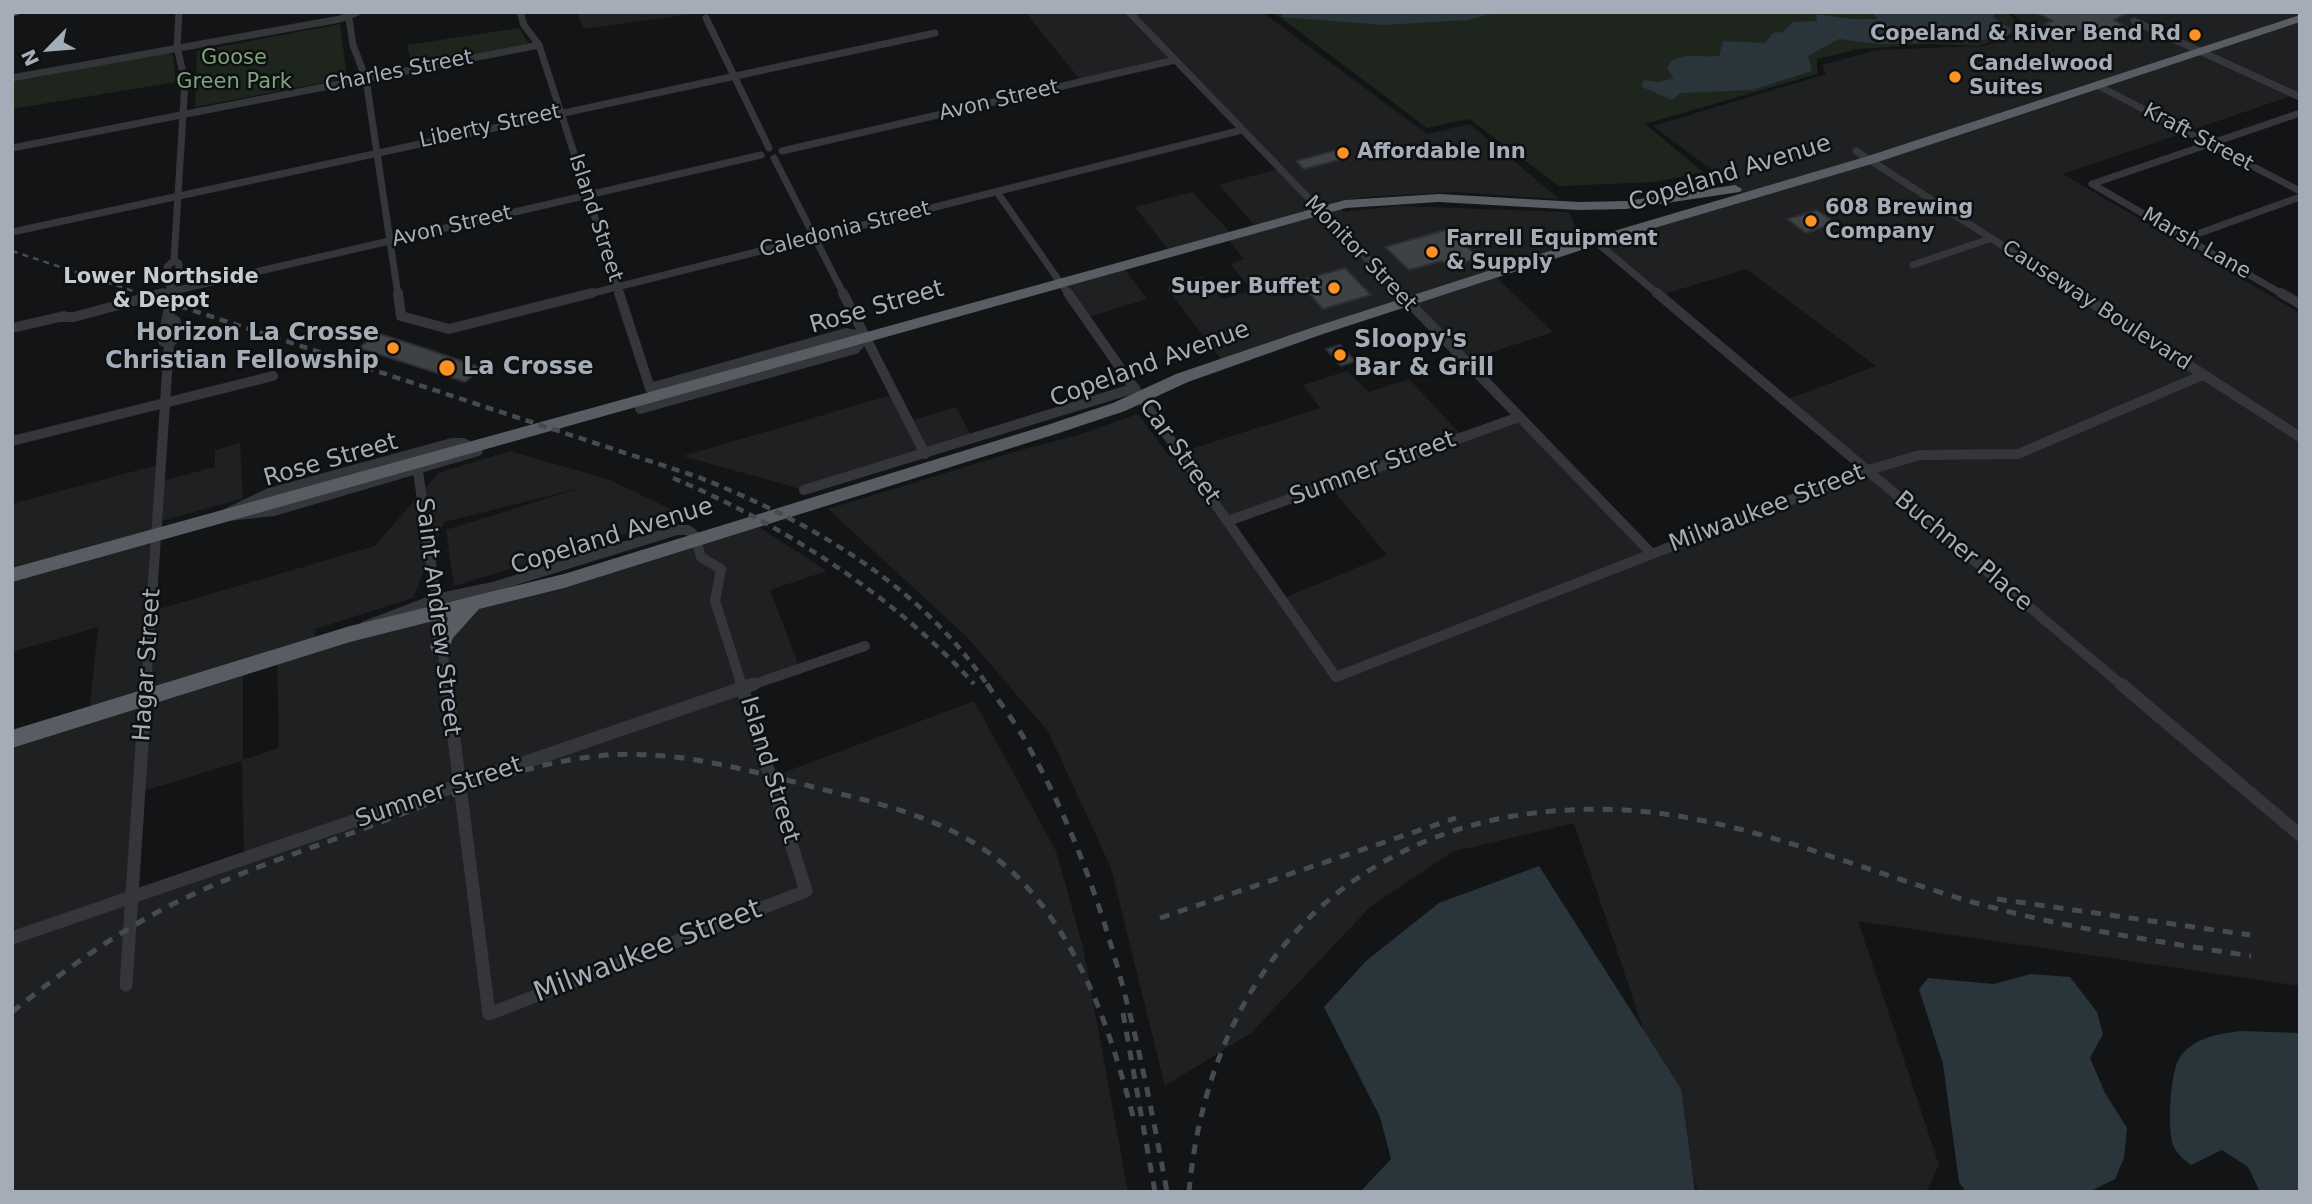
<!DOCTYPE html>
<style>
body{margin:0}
#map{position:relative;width:2312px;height:1204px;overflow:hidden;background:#131415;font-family:"DejaVu Sans",sans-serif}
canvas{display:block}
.frame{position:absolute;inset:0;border:14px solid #a4adb7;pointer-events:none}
.north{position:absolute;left:14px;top:14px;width:70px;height:70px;-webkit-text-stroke:5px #0e0f10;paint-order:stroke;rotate:245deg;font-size:19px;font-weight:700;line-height:28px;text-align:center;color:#a4adb7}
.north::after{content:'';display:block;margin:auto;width:24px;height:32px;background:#a4adb7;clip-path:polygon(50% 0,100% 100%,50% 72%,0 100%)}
</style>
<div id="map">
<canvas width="2312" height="1204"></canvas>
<div class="frame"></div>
<div class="north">N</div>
</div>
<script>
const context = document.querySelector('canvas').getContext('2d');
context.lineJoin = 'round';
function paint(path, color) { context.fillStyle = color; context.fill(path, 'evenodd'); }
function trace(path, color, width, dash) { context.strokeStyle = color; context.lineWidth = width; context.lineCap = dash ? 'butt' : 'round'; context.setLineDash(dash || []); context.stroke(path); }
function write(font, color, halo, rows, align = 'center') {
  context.font = font + ' "DejaVu Sans",sans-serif'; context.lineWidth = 5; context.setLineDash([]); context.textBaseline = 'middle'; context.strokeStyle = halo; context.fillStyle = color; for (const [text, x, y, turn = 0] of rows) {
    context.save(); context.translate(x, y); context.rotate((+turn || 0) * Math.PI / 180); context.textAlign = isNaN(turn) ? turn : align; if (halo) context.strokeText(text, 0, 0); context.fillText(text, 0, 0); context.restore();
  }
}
paint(new Path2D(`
 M577 12H706L584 29Z
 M1025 12H1262L1427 134 1470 124 1559 199 1453 192 1376 196 1337 201 1343 212 1397 206 1569 212 1584 245 1493 274 1553 332 1465 361 1407 302 1224 363 1166 287 1202 276 1222 299 1252 290 1230 264 1244 259 1225 236 1169 251 1135 207 1192 192 1232 234 1256 227 1219 185 1278 169 1175 60 1082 82Z
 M2011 12H2300V93L2063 174 2300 313V986L1858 921 1939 1165 1926 1192H1698L1574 823 1452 852 1370 907 1251 1033 1165 1086 1111 868 1048 731 967 637 828 509 1017 451 1075 436 1138 414 1169 456 1320 408 1303 385 1347 371 1369 392 1409 379 1463 437 1519 417 1652 554 1865 471 1783 401 1876 366 1746 269 1658 296 1595 241 1748 197 1653 126 1826 74 1822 65 1876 50 1984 46 2031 31ZM1329 485 1387 555 1282 599 1228 521Z
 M1121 265 1147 299 1085 318 1059 282Z
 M895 394 909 421 956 407 973 439 804 490 683 456Z
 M240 443 243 498 158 522 152 611 375 546 438 473 510 451 610 480 685 516 454 586 446 530 580 488 444 522 413 598 315 629V644L751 522 827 571 770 590 800 669 745 689 772 777 974 701 1056 851 1083 947 1128 1192H12V746L89 715 98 627 12 652V504L161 464V481L215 467V450ZM277 657 279 748 243 760V668ZM242 761 244 859 133 897 140 792Z`), '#1f2022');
paint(new Path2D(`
 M1273 12H2008L2023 30 1978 46 1929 44 1859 49 1817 59V74L1645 124 1703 172 1656 182 1559 186 1469 119 1427 128Z
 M340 24 347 78 195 107 197 51Z
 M519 28 528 43 412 67 407 45Z
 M168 53 173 55 176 82 12 109V82Z`), '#1d251d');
paint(new Path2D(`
 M1282 12H1499L1468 20 1383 25 1282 17Z
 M1872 12H1995L1993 17 2012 30 2008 36 1965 43 1932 39 1918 43 1879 44 1839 39 1808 56 1812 71 1752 90 1681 93 1672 100 1642 87 1643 80 1658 82 1674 78 1667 69 1671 61C1692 52 1697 58 1719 56L1723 41 1765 43 1773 33 1783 32 1792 22 1817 21 1816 14 1850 19H1878Z
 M1539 866 1681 1089 1695 1192H1360L1391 1159 1380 1117 1324 1007 1366 961 1439 903Z
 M2031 974 2070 977 2097 1012 2103 1034 2090 1058 2105 1093 2127 1128 2124 1158 2115 1179 2089 1192H1966L1959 1182 1943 1064 1919 989 1928 978 1994 984Z
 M2241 1031 2300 1033V1192H2260L2248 1167 2222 1150 2191 1165C2183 1159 2177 1154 2173 1145 2167 1129 2170 1074 2179 1059 2193 1037 2218 1034 2241 1031Z`), '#29353a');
const building = new Path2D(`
 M2035 12H2130L2114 20 2132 30 2115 36 2091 27 2067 35 2044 24 2053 21Z
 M1336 150 1339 160 1304 169 1296 161Z
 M1817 210 1836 223 1806 233 1787 219Z
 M1449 229 1479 258 1448 267 1442 261 1409 270 1385 247Z
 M1345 268 1371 295 1323 309 1298 281Z
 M377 333 427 349 482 368 465 382 359 348Z
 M1340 345 1355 361 1341 366 1326 349Z`);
paint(building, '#3f4245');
trace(building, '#2d2e31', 2);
trace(new Path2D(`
 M348 12 353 45 366 79 398 295
 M520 12 524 25 539 45 620 295
 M1129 12 1402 295
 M706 18 769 148
 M2134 21 2300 97
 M12 78 340 19 358 12
 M2097 85 2300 191
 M12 148 539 45
 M782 151 1175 60
 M1856 151 2079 295
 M774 158 844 295
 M2092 184 2284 295
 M2092 184 2300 113
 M997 192 1069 295
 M12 232 935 33
 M2186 238 2300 197
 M1595 241 1659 295
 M1913 265 1992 238
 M171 286 178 280 179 264 174 260 185 81 177 47 179 12
 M156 295 761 155
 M171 295 167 267 174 260
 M585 295 1242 130`), '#34363a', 7);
trace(new Path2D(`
 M398 293 401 316 449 329 592 293
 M619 293 650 388 846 333 866 337
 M843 293 925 454
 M1068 293 1336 677 1865 471 1920 455 2018 454 2203 375
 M1400 293 1652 554
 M1657 293 2123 686
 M2077 293 2300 437
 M2281 293 2300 304
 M60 317H74L163 293
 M12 328 64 316
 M169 344 163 341C164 324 170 311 171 293
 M640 409 855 349 866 337
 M12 441 273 376
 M452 443H463L478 451 274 511 219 517 269 493Z
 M418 471 436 599
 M804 490 1135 388
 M1228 521 1519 417
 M436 599 447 686
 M436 599 493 587 677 530H688L695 536 701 557 721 569 715 601 742 686
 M365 626 436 599
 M146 686 169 344 175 338 176 321 170 317
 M749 686 865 646`), '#34363a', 10);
trace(new Path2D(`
 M447 684 489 1014 806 891 741 684
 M2121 684 2300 835
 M12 938 754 684
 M126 985 146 684`), '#34363a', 13);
paint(new Path2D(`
 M12 12H26L12 17Z`), '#50545a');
paint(new Path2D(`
 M2300 15V22L1875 163 1600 244 1323 334 1188 382 1125 411 1056 434 564 588 479 609 453 638 447 653H433L430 647 438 629 449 617 350 642 12 748V730L350 626 564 574 1044 426 1113 403 1176 374 1311 328 1590 238 1865 157Z
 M1735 185 1742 189 1740 192 1626 209 1579 210 1439 202 1346 208 12 582V568L1345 200 1439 194 1579 202 1626 201Z`), '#585c63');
trace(new Path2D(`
 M12 251 145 295`), '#474a50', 2.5, [6, 5]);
trace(new Path2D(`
 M140 293 698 477C809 521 920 584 988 686
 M673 478C780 523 896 597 974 684`), '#474a50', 4.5, [8, 6]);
trace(new Path2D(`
 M987 684C1002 706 1019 727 1031 751 1107 887 1139 1040 1167 1192
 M1997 899 2250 935
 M1160 918 1456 818
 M12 1012C62 972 114 934 171 905 238 871 311 849 381 822 455 794 530 760 610 755 685 750 761 774 833 792 904 809 975 829 1026 886 1085 952 1112 1036 1134 1120
 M1123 1013 1155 1192
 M1189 1192C1211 948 1380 797 1625 810 1745 817 1867 873 1983 905 2071 929 2161 942 2251 956`), '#474a50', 5, [10, 9]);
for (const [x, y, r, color] of [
 [2195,35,7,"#fd9124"],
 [1955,77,7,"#fd9124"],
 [1343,153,7,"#fd9124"],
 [1811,221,7,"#fd9124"],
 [1432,252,7,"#fd9124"],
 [1334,288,7,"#fd9124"],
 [393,348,7,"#fd9124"],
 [1340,355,7,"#fd9124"],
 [447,368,9,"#fd9124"]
]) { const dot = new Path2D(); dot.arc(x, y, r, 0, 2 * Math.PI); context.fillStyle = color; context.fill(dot); trace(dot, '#0e0f10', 2.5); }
write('bold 21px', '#a4adb7', '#0e0f10', [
 ["Copeland & River Bend Rd",2181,35,"right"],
 ["Candelwood",1969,65],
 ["Suites",1969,89],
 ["Affordable Inn",1357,153],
 ["608 Brewing",1825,209],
 ["Company",1825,233],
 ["Farrell Equipment",1446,240],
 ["& Supply",1446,264],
 ["Super Buffet",1320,288,"right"]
], 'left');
write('21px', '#7ea37a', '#0e0f10', [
 ["Goose",234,59],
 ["Green Park",234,83]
]);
write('21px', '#a4adb7', '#0e0f10', [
 ["Charles Street",399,72,-11],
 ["Avon Street",999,101,-13],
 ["Liberty Street",490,127,-12],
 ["Kraft Street",2198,138,28],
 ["Island Street",595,218,72],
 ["Avon Street",452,227,-13],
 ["Caledonia Street",845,230,-14],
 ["Marsh Lane",2196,244,30],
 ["Monitor Street",1360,254,46],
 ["Causeway Boulevard",2096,306,33]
]);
write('bold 21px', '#c5cbd2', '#0e0f10', [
 ["Lower Northside",161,278],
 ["& Depot",161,302]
]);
write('24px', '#a4adb7', '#0e0f10', [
 ["Copeland Avenue",1730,174,-17],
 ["Rose Street",877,308,-16],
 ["Copeland Avenue",1150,365,-20],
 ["Car Street",1179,452,55],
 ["Rose Street",331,461,-16],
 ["Sumner Street",1373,469,-20],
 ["Milwaukee Street",1767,509,-21],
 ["Copeland Avenue",612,537,-17],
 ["Buchner Place",1963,552,40],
 ["Saint Andrew Street",437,617,83],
 ["Hagar Street",148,665,-86],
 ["Island Street",769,770,73],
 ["Sumner Street",439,793,-19]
]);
write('bold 24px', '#a4adb7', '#0e0f10', [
 ["Horizon La Crosse",379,334,"right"],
 ["Christian Fellowship",379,362,"right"],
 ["Sloopy's",1354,341],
 ["Bar & Grill",1354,369],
 ["La Crosse",463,368]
], 'left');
write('28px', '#a4adb7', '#0e0f10', [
 ["Milwaukee Street",648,952,-21]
]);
</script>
